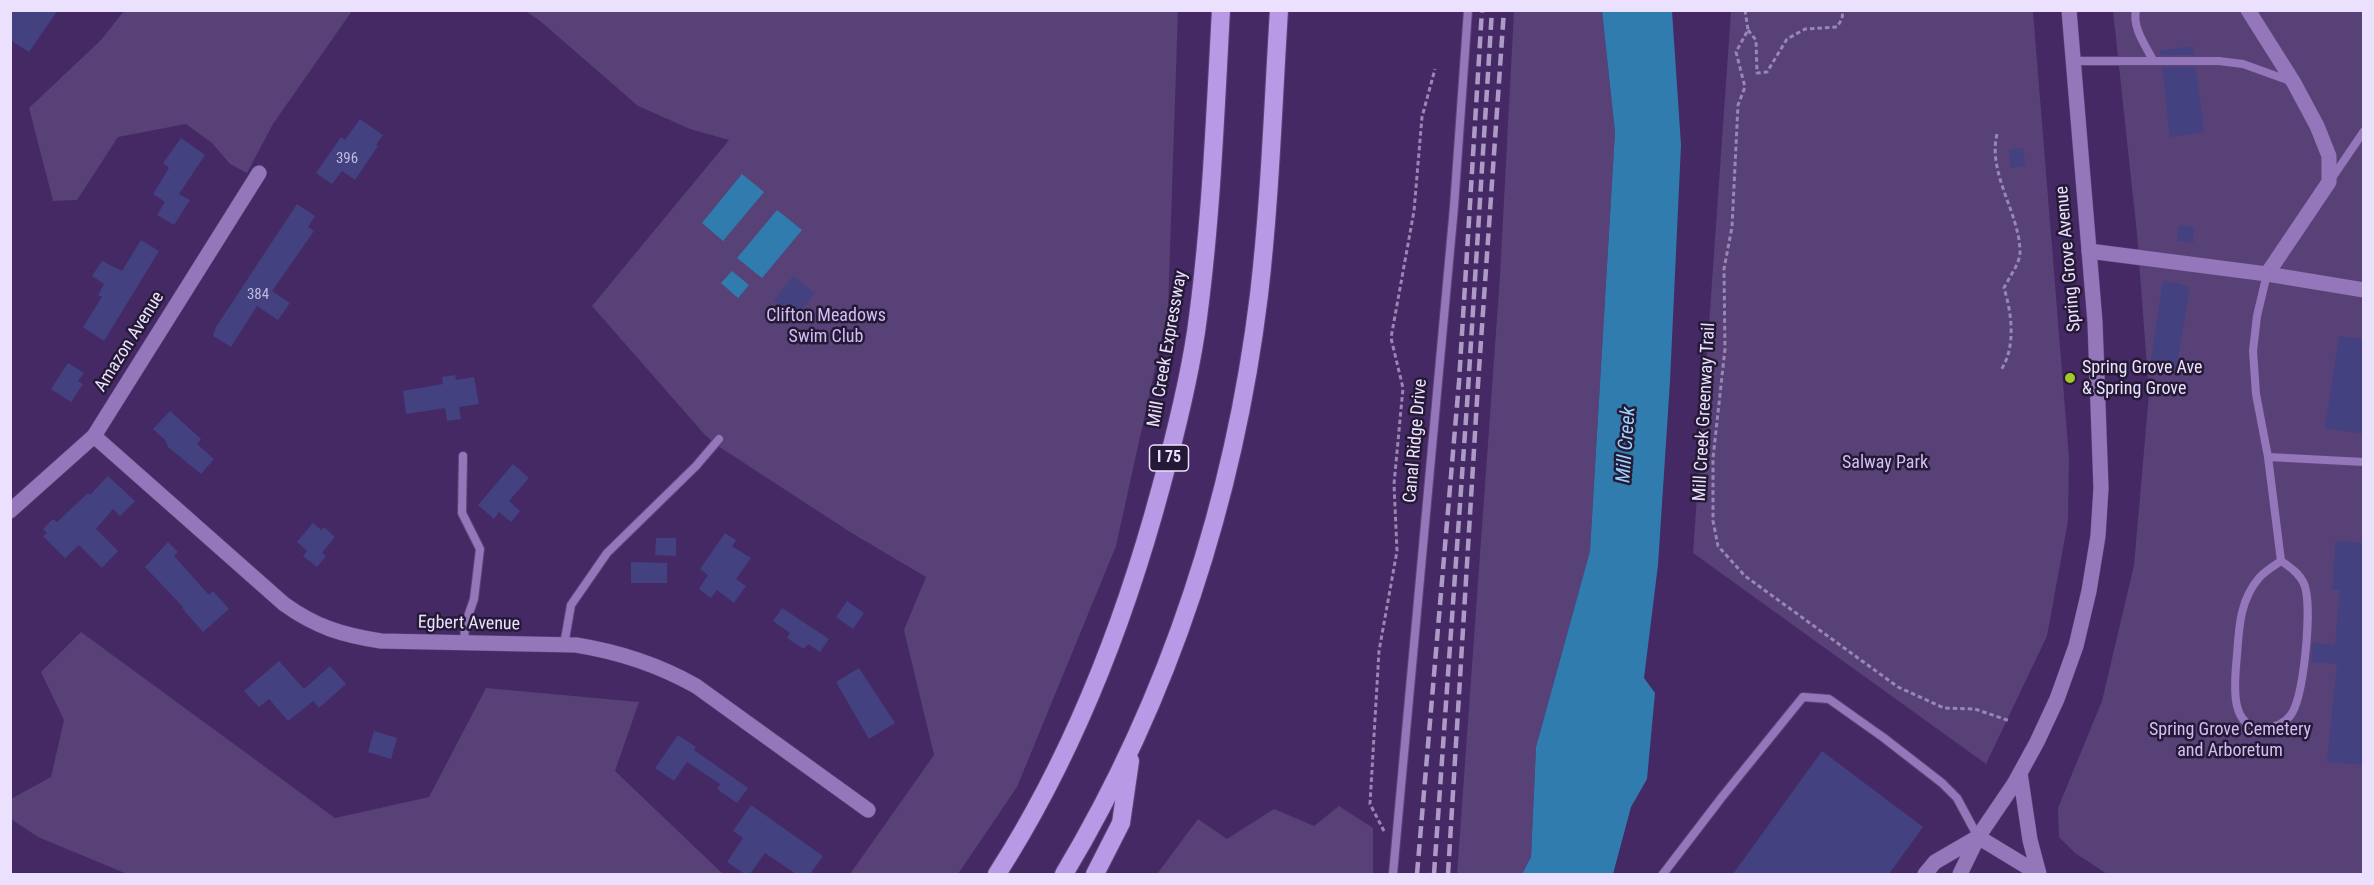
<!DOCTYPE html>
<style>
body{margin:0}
#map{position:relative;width:2374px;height:885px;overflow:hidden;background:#442965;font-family:"Roboto Condensed",sans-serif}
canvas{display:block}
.frame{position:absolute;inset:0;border:12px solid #ebe1fe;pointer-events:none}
</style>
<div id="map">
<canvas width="2374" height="885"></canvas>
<div class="frame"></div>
</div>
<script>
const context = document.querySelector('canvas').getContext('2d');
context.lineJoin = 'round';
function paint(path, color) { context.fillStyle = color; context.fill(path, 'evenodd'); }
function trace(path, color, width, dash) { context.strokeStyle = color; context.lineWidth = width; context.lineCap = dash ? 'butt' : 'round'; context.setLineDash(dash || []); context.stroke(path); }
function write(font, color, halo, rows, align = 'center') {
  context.font = font + ' "Roboto Condensed",sans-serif'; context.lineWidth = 5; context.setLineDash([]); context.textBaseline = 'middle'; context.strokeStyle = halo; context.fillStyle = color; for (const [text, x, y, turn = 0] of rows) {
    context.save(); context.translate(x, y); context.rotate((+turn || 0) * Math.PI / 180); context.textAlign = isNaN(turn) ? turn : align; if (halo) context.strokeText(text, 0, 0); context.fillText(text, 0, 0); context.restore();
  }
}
paint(new Path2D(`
 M124 11V10L352 11 273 124 247 173 230 164 212 143 186 124 118 137 77 200 53 201 29 108 101 40Z
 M525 11H1178L1168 310 1116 546 1017 787 958 874H850L934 755 904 630 926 577 850 532 718 446 705 435 592 306 729 140 690 129 638 106 539 20Z
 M1514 11H1602L1615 132 1590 551 1536 747 1531 857 1522 874H1457L1500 276Z
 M1731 11H2033L2069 458 2068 521 2047 636 1986 764 1693 553Z
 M2113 11H2363V874H2107L2075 853 2059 837 2058 808 2102 701 2134 565 2149 394 2137 234Z
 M81 632 335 818 429 797 486 688 639 702 615 771 723 874H127L38 837 11 819V799L51 777 64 720 41 672Z
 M1339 806 1373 828V874H1157L1198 819 1227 839 1274 809 1314 826Z`), '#574176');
paint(new Path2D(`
 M1602 11H1672L1681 145 1670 381 1658 565 1644 678 1655 693 1647 779 1631 807 1613 874H1522L1531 857 1536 747 1590 551 1615 132Z
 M742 174 764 192 723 241 702 223Z
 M777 210 802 230 762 278 737 258Z
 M732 271 749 285 738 298 721 283Z`), '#317caf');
paint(new Path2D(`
 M10 10H58L29 52 10 40Z
 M2193 46 2194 55H2160L2159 51Z
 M2162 67H2196L2204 132 2170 137Z
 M360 119 383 135 376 145 378 146 355 180 342 171 332 184 316 173 341 137 345 140Z
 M181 138 205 155 179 194 190 200 174 225 157 215 165 202 153 194 169 168 163 163Z
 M2023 148 2025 166 2011 168 2009 150Z
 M297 204 315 216 308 227 314 231 272 291 290 303 278 320 257 306 231 347 213 336 216 327Z
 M2179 225 2194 227 2193 243 2177 241Z
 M141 240 159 251 104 341 83 327 102 297 98 295 104 284 92 276 102 261 122 271Z
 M793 276 815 293 796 317 774 300Z
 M2163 280 2190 287 2176 369 2150 365Z
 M2339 336 2364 339V434L2325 428Z
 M68 363 84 373 78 381 83 384 71 402 51 389Z
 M455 375 456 380 474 377 479 404 459 407 461 419 447 421 445 408 406 414 403 391 443 384 442 377Z
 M170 411 201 439 197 444 214 459 201 474 168 447 165 440 153 429Z
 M513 464 529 478 509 501 520 511 511 522 499 512 494 519 478 505Z
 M108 476 135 501 120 516 113 509 96 529 118 551 102 568 79 545 65 558 43 536 47 533 43 529 53 519 57 522 88 493 90 495Z
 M313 523 321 530 324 527 335 537 322 553 326 556 317 567 303 556 307 551 297 542Z
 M725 533 736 540 732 546 751 558 736 579 746 586 734 603 717 590 711 598 699 589 708 575 700 569Z
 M656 538H676V556L655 555Z
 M2336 541 2364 543V765L2327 762 2337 664 2311 662 2313 643 2335 645 2340 590 2332 589Z
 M168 542 178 552 174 556 209 595 213 591 229 609 203 632 182 608 183 607 145 567Z
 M631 562 667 563V583H631Z
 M847 601 864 613 853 629 836 617Z
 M782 608 829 639 820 652 808 644 804 649 787 638 790 633 773 621Z
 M279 661 304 689 330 666 346 684 319 708 313 701 288 721 269 699 259 707 244 691Z
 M859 668 895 723 869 739 836 682Z
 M374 731 397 738 391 759 368 752Z
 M678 735 696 747 694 750 748 788 737 803 717 789 720 784 687 762 674 781 655 768Z
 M1822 751 1923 827 1889 874H1733Z
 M751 805 823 856 810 874H796L765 853 750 874H745L727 862 743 838 733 831Z`), '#434180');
const service = new Path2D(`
 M2136 10C2132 27 2145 45 2153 60
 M2072 61H2219L2243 64 2293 82
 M2332 178 2364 131
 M2267 274 2257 316 2253 351 2256 394 2268 457 2281 561C2274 566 2265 571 2259 578 2240 600 2239 627 2237 655 2235 679 2227 731 2266 728 2275 727 2284 724 2290 716 2304 699 2311 615 2306 591 2304 577 2292 568 2281 561
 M463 456 462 513 480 549 474 599 465 625 464 644
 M2268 457 2364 462
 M564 645 571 605 607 553 696 466 719 439
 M1393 874 1454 207 1468 10
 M1663 874 1722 797 1803 697 1829 699 1884 738 1942 783 1957 798 1978 837`);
const minor = new Path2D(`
 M2248 10 2294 83 2317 126 2329 156V182L2267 274
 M2089 251 2267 274 2364 290
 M94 436 284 604C316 627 342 635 381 641L576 645C620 652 657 664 696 686L868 810
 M10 511 94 436 259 173`);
const secondary = new Path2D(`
 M2020 773 2030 840 2039 874
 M1978 837 2039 874
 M1925 874 1935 862 1978 837
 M1960 874 1978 837 2014 784 2037 742 2057 699 2076 646 2089 591 2098 536 2101 488 2095 322 2069 10`);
const motorway = new Path2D(`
 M997 874C1072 757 1125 621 1161 487 1175 436 1188 384 1196 332 1211 226 1215 118 1221 10
 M1064 874C1170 697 1234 499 1259 295 1270 201 1273 105 1279 10
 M1095 874 1121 823 1130 761`);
trace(service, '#5d4477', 10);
trace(minor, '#5d4477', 16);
trace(secondary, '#5d4477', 16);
trace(motorway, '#5d4477', 20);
trace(new Path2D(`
 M1745 10 1748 30 1736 52 1745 87 1738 105 1732 227 1724 269 1725 349 1713 458V521L1718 546 1745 576 1898 687 1944 708 1975 709 2010 721
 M1748 30 1756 40 1757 73 1767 72 1787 39 1805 29 1837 27 1842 19 1843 10
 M1997 134C1987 174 2021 215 2020 254 2019 264 2009 278 2004 288 2012 314 2016 347 2001 370
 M1384 831 1370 804 1379 651 1397 551 1394 484 1403 388 1391 338 1414 211 1422 117 1435 69`), '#9987b3', 3, [4.5, 3]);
trace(service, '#9377ba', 8);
trace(minor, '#9377ba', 15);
trace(secondary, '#9377ba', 15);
trace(motorway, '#b899e6', 18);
trace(new Path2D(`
 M1417 874 1459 382 1482 10
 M1434 874 1468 390 1492 10
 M1448 874 1478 384 1504 10`), '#ac9bc4', 4.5, [12, 6]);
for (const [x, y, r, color] of [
 [2070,378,6,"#a4c825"]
]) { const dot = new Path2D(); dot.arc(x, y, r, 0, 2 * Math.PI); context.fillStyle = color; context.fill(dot); trace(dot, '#251a35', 2); }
write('15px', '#c1b9de', null, [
 ["396",347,159],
 ["384",258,295]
]);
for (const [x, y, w] of [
 [1169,458,39]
]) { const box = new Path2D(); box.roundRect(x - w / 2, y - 13, w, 26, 4.5); context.fillStyle = '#251a35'; context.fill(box); trace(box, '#ebe1fe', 1.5); }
write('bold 16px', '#ebe1fe', null, [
 ["I 75",1169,458]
]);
write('18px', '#ebe1fe', '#251a35', [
 ["Spring Grove Avenue",2069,259,-95],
 ["Amazon Avenue",130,342,-58],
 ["Mill Creek Expressway",1168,349,-80],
 ["Mill Creek Greenway Trail",1705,412,-87],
 ["Canal Ridge Drive",1416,441,-85],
 ["Egbert Avenue",469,624,1]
]);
write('18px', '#d3bdf7', '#251a35', [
 ["Clifton Meadows",826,316],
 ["Swim Club",826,337],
 ["Salway Park",1885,463],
 ["Spring Grove Cemetery",2230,730],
 ["and Arboretum",2230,751]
]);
write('18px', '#ebe1fe', '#251a35', [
 ["Spring Grove Ave",2082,368],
 ["& Spring Grove",2082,389]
], 'left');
write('italic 20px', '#9dd4ff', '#251a35', [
 ["Mill Creek",1627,445,-86]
]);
</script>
